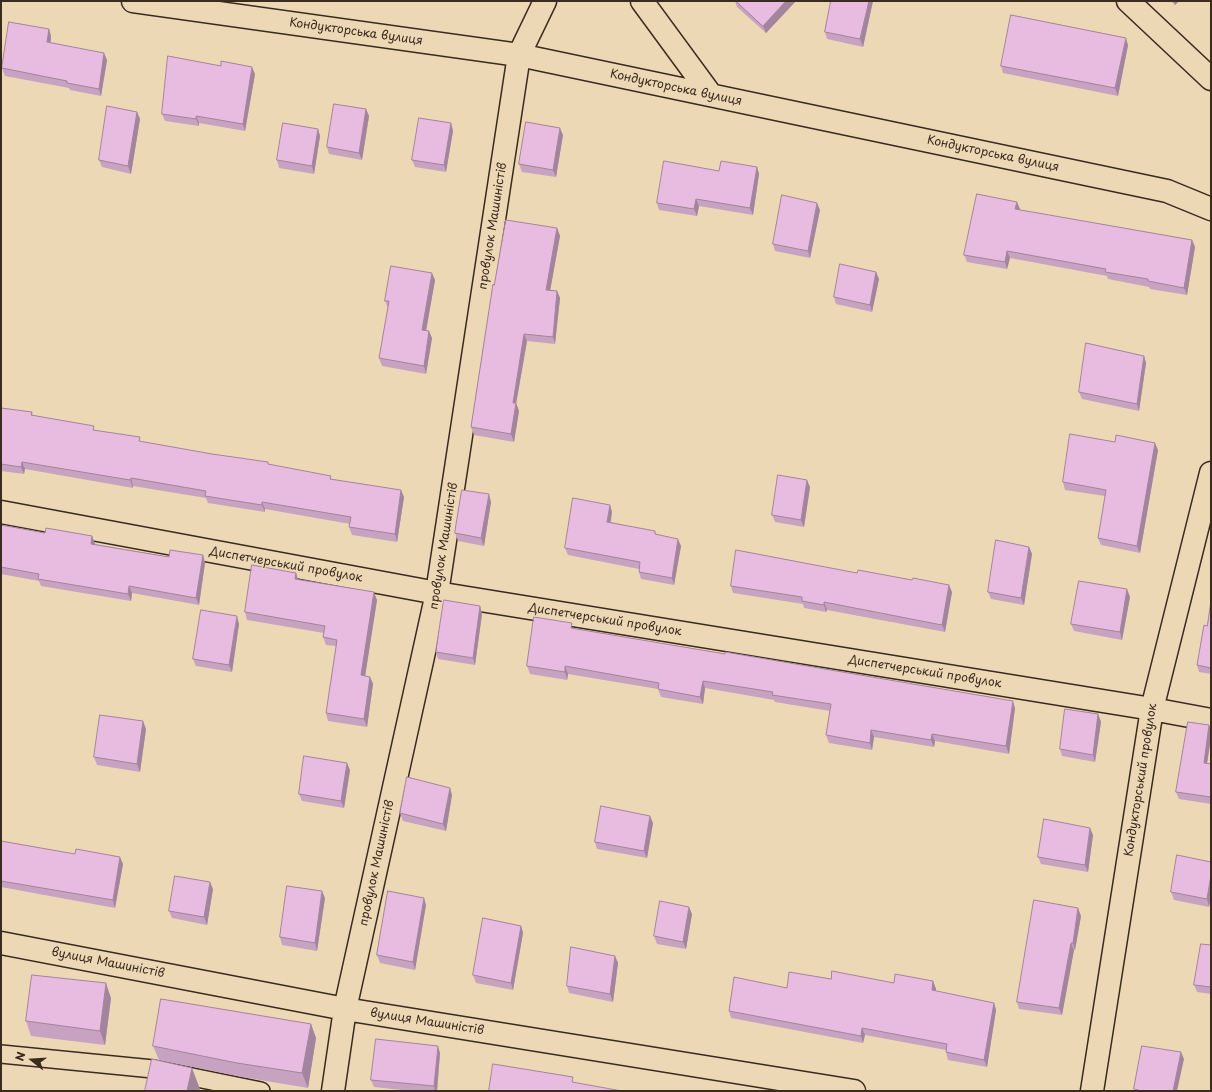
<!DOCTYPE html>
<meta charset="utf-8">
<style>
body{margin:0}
#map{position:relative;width:1212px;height:1092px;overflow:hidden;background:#edd8b6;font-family:"Playpen Sans",sans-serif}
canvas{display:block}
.frame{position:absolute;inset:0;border:2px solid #3b2a1e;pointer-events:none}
.north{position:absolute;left:12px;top:1040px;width:40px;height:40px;-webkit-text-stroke:3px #edd8b6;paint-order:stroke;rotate:287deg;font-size:11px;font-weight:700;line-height:16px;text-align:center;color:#3b2a1e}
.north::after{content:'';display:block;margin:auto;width:14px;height:18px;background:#3b2a1e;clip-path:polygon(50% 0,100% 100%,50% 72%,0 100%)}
</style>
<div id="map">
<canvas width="1212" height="1092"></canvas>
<div class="frame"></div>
<div class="north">N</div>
</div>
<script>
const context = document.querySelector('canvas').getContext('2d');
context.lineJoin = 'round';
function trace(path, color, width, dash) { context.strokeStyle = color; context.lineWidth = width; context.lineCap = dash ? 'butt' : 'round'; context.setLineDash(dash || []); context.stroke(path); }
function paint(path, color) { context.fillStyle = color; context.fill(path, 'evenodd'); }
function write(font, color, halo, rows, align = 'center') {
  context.font = font + ' "Playpen Sans",sans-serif'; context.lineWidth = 3; context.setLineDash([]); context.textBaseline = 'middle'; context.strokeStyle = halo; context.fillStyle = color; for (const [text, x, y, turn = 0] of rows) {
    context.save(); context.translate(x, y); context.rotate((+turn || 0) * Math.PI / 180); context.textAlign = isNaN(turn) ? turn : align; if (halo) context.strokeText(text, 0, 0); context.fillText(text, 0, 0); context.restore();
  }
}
const lane = new Path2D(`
 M1 1054 153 1069 261 1091`);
const street = new Path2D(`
 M133 1 519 55 1167 191 1211 209
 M642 1 711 95
 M1128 1 1211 79
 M1 512 437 593 1152 709 1211 720
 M1 943 345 1009 854 1091
 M333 1091 345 1009 437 593 519 55 545 1
 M1092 1091 1152 709 1211 473`);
trace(lane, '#3b2a1e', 20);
trace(street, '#3b2a1e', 25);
trace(lane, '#edd8b6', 17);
trace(street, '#edd8b6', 22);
paint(new Path2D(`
 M735 1H796L766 33 737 7Z
 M831 1H873L863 47 827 39 825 32Z
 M1171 1H1179L1175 5Z
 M49 29 51 36 50 43 107 60 101 96 70 90 69 88 5 76 2 68Z
 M1128 45 1118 96 1003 73 1001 66Z
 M255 74 245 131 199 123V126L165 121 162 114Z
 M366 109 369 116 362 160 329 154 327 147Z
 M137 112 140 119 131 174 102 167 99 160Z
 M451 123 453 131 446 172 415 167 412 160Z
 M318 129 320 136 314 174 279 168 277 160Z
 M563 135 556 177 522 172 519 164Z
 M757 167 759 174 753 215 699 206 697 216 659 210 657 203 719 171Z
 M1020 209 1019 210 1192 240 1195 247 1187 295 1150 289 1149 287 1108 279 1107 276 1010 258 1007 269 967 262 964 255Z
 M820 210 810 258 775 251 773 244Z
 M557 228 560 236 550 290 557 291 560 298 555 344 527 341 516 403 519 411 514 442 474 435 471 427 494 285Z
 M876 272 879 279 872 312 836 304 834 297Z
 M435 280 426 330 432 338 426 374 382 366 379 358 388 308 385 301Z
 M1144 356 1146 363 1139 411 1082 399 1079 392Z
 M1 408 32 412 33 416 142 442 270 465 332 479 404 497 397 542 352 535 349 527 350 524 265 509V512L208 503 206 498 133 486V488L25 469 24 474 1 471Z
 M1115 442 1158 450 1140 553 1101 545 1098 538 1105 496 1065 490 1063 482Z
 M810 487 804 527 775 522 772 515Z
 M491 502 484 546 458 541 455 533Z
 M610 505 612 512 611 522 657 534 681 546 674 585 641 579 639 572V569L568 555 565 548Z
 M1 525 45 533 92 536 95 544 169 557 203 555 205 563 199 605 132 593 131 601 41 586 39 581 1 574Z
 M1029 547 1032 554 1024 605 991 599 988 592Z
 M296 573 298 580 377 600 365 676 370 677 373 684 367 727 328 721 326 713 336 646 326 645 323 637 324 633 247 620 245 612Z
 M731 586 952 592 945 632 827 610 826 612 804 608 803 604 733 593Z
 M1130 597 1122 640 1074 631 1071 624Z
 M1211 601V674L1199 672 1197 665 1207 626Z
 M480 606 482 614 475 665 438 659 436 652Z
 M239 624 232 672 196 666 193 659Z
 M574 629 1015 708 1009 754 935 741 934 747 874 737 872 750 829 743 826 735 830 711 775 702 774 700 705 688 703 704 661 697 658 689 568 674 567 680 530 674 527 666Z
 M1098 714 1101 722 1095 762 1062 756 1060 749Z
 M1209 725 1211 730V738L1207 763 1211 764V804L1179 799 1176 792Z
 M146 729 140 772 97 765 94 757Z
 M350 770 344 808 302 801 299 794Z
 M452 795 446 831 403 821 400 813Z
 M653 823 647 858 597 849 595 842Z
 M1093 835 1088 872 1041 864 1038 857Z
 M1 841 123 864 115 908 1 887Z
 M1211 862 1209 907 1174 900 1171 892Z
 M213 889 207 925 172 918 169 911Z
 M325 898 317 951 282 945 280 937Z
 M426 905 415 970 380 963 377 955Z
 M692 914 686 949 657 944 654 936Z
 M1081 916 1075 950H1074L1062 1015 1019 1009 1017 1002Z
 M521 926 523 933 513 990 476 983 473 975Z
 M1211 945V994L1197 992 1194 985Z
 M615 956 618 963 613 1002 569 993 567 986Z
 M831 979 894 983 933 981 936 989 935 991 994 1003 996 1010 987 1067 948 1060 946 1052V1050L865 1035 863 1043 731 1018 729 1011 787 988Z
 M111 998 105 1045 31 1036 26 1021Z
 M311 1024 316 1038 308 1088 242 1077 159 1060 153 1046Z
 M440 1053 437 1091H411L374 1087 371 1080Z`), '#c8a2c1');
paint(new Path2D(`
 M786 1H796L766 33 763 26Z
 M869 1H873L863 47 860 39Z
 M1173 1H1179L1175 5Z
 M49 29 51 36 50 50 47 42Z
 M1126 38 1128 45 1118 96 1115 88Z
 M104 53 107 60 101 96 99 89Z
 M252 67 255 74 245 131 243 124Z
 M366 109 369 116 362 160 359 153Z
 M137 112 140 119 131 174 128 166Z
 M196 116 199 123V126L196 119Z
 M451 123 453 131 446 172 444 165Z
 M560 128 563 135 556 177 553 170Z
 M318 129 320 136 314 174 312 166Z
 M757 167 759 174 753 215 750 208Z
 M696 199 699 206 697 216 694 209Z
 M1017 202 1020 209 1018 217 1015 209Z
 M817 203 820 210 810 258 808 251Z
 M557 228 560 236 549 297 546 290Z
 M1192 240 1195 247 1187 295 1184 288Z
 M1007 251 1010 258 1007 269 1005 262Z
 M876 272 879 279 872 312 870 305Z
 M432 273 435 280 425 337 422 330Z
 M557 291 560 298 555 344 553 337Z
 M429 331 432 338 426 374 424 366Z
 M524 334 527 341 515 410 513 403Z
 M1144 356 1146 363 1139 411 1137 404Z
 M516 403 519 411 514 442 511 434Z
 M1155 443 1158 450 1140 553 1137 546Z
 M22 462 25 469 24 474 21 467Z
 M131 478 133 486V488L130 480Z
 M807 480 810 487 804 527 801 520Z
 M401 490 404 497 397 542 395 534Z
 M489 494 491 502 484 546 481 538Z
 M262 502 265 509V512L262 505Z
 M610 505 612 512 609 529 607 522Z
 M92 536 95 544 94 551 91 544Z
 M678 539 681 546 674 585 672 578Z
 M1029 547 1032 554 1024 605 1021 598Z
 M203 555 205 563 199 605 196 598Z
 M296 573 298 580 295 579Z
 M949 585 952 592 945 632 942 625Z
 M129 586 132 593 131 601 128 594Z
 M1127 589 1130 597 1122 640 1120 632Z
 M374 592 377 600 364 683 361 675Z
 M824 602 827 610 826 612 824 605Z
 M480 606 482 614 475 665 473 658Z
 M237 616 239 624 232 672 229 665Z
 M565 666 568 674 567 680 565 672Z
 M370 677 373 684 367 727 364 719Z
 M703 681 705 688 703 704 700 697Z
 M1013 701 1015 708 1009 754 1006 746Z
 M1098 714 1101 722 1095 762 1093 755Z
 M143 721 146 729 140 772 137 764Z
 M1209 725 1211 730V738L1206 770 1204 763Z
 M871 730 874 737 872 750 870 743Z
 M932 734 935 741 934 747 931 740Z
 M347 763 350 770 344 808 341 801Z
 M450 788 452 795 446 831 443 824Z
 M650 816 653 823 647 858 644 851Z
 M1090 828 1093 835 1088 872 1085 865Z
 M120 857 123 864 115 908 113 900Z
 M1211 875V898L1209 907 1207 899Z
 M210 882 213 889 207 925 204 917Z
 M322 891 325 898 317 951 315 943Z
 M424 898 426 905 415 970 413 962Z
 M689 907 692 914 686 949 683 942Z
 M1078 908 1081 916 1075 950 1073 943Z
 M521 926 523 933 513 990 511 983Z
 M1071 943 1074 950 1062 1015 1059 1008Z
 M615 956 618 963 613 1002 610 994Z
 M933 981 936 989 934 998 932 990Z
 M106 983 111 998 105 1045 100 1031Z
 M994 1003 996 1010 987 1067 984 1060Z
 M311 1024 316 1038 308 1088 302 1073Z
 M862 1028 865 1035 863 1043 861 1036Z
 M438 1046 440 1053 437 1091H435L434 1086Z
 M1181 1052 1184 1059 1177 1091H1173Z
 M192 1068 200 1089 199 1091H187Z`), '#a2849d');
const building = new Path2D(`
 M736 1H786L763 26Z
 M831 1H869L860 39 825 32Z
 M1011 15 1126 38 1115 88 1001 66Z
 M9 22 49 29 47 42 104 53 99 89 67 83V81L2 68Z
 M168 56 221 66V61L252 67 243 124 196 116V119L162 114Z
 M334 104 366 109 359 153 327 147Z
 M107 106 137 112 128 166 99 160Z
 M419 118 451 123 444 165 412 160Z
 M526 122 560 128 553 170 519 164Z
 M283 123 318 129 312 166 277 160Z
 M664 161 719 171 721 161 757 167 750 208 696 199 694 209 657 203Z
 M977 194 1017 202 1015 209 1192 240 1184 288 1148 281V279L1105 272 1106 269 1007 251 1005 262 964 255Z
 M782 195 817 203 808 251 773 244Z
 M506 220 557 228 546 290 557 291 553 337 524 334 513 403H516L511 434 471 427 493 284 494 285Z
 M840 264 876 272 870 305 834 297Z
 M391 266 432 273 422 330 429 331 424 366 379 358 389 301H385Z
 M1086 343 1144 356 1137 404 1079 392Z
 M1 408 32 412 31 415 94 426 93 430 140 437 139 441 212 454 268 462V464L331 476 330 479 401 490 395 534 349 527 351 517 262 502V505L205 496 206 491 131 478 130 480 22 462 21 467 1 464Z
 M1070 434 1115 442 1116 435 1155 443 1137 546 1098 538 1106 490 1063 482Z
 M778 475 807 480 801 520 772 515Z
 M462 490 489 494 481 538 455 533Z
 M573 498 610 505 607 522 655 531V534L678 539 672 578 639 572 640 562 565 548Z
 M1 525 45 533 46 528 92 536 91 544 169 557 170 550 203 555 196 598 129 586 128 594 38 579 39 574 1 567Z
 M996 540 1029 547 1021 598 988 592Z
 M736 550 857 573 858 570 912 580 913 578 949 585 942 625 824 602V605L802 601V597L731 586Z
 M252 565 296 573 295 579 374 592 361 675 370 677 364 719 326 713 337 640 323 637 325 626 245 612Z
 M1079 581 1127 589 1120 632 1071 624Z
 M444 600 480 606 473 658 436 652Z
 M1211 601V668L1197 665 1204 625 1207 626Z
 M201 610 237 616 229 665 193 659Z
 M534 617 572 623 571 628 725 654V652L1013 701 1006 746 932 734 931 740 871 730 870 743 826 735 831 704 772 695 773 692 703 681 700 697 658 689 659 683 565 666V672L527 666Z
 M1065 709 1098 714 1093 755 1060 749Z
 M100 715 143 721 137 764 94 757Z
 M1188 722 1209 725 1204 763 1211 764V797L1176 792Z
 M304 756 347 763 341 801 299 794Z
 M407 777 450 788 443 824 400 813Z
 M601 806 650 816 644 851 595 842Z
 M1044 819 1090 828 1085 865 1038 857Z
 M1 841 75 854 76 849 120 857 113 900 1 881Z
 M1177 855 1211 862V875L1207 899 1171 892Z
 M175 876 210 882 204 917 169 911Z
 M287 886 322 891 315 943 280 937Z
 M388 891 424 898 413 962 377 955Z
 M1034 900 1078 908 1073 943H1071L1059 1008 1017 1002Z
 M660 901 689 907 683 942 654 936Z
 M483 918 521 926 511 983 473 975Z
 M1201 944 1211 945V987L1194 985Z
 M571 947 615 956 610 994 567 986Z
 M832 971 894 983 895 974 933 981 932 990 994 1003 984 1060 946 1052 947 1044 862 1028 861 1036 729 1011 734 977 787 988 789 972 831 979Z
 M32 975 106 983 100 1031 26 1021Z
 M161 999 311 1024 302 1073 237 1063 153 1046Z
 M376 1039 438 1046 434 1086 371 1080Z
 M1142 1046 1181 1052 1173 1091H1142L1134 1089Z
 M152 1059 192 1068 187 1091H145Z
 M493 1064 573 1077 572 1082 622 1091H489Z`);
paint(building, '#e8bce0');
trace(building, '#a2849d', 1);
write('12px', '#3b2a1e', '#edd8b6', [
 ["Кондукторська вулиця",356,32,8],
 ["Кондукторська вулиця",676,88,12],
 ["Кондукторська вулиця",993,154,12],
 ["провулок Машиністів",493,226,-81],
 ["провулок Машиністів",444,546,-81],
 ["Диспетчерський провулок",286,565,10],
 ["Диспетчерський провулок",605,620,9],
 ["Диспетчерський провулок",925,672,9],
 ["Кондукторський провулок",1141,780,-81],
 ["провулок Машиністів",377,863,-78],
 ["вулиця Машиністів",108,963,11],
 ["вулиця Машиністів",427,1022,9]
]);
</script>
